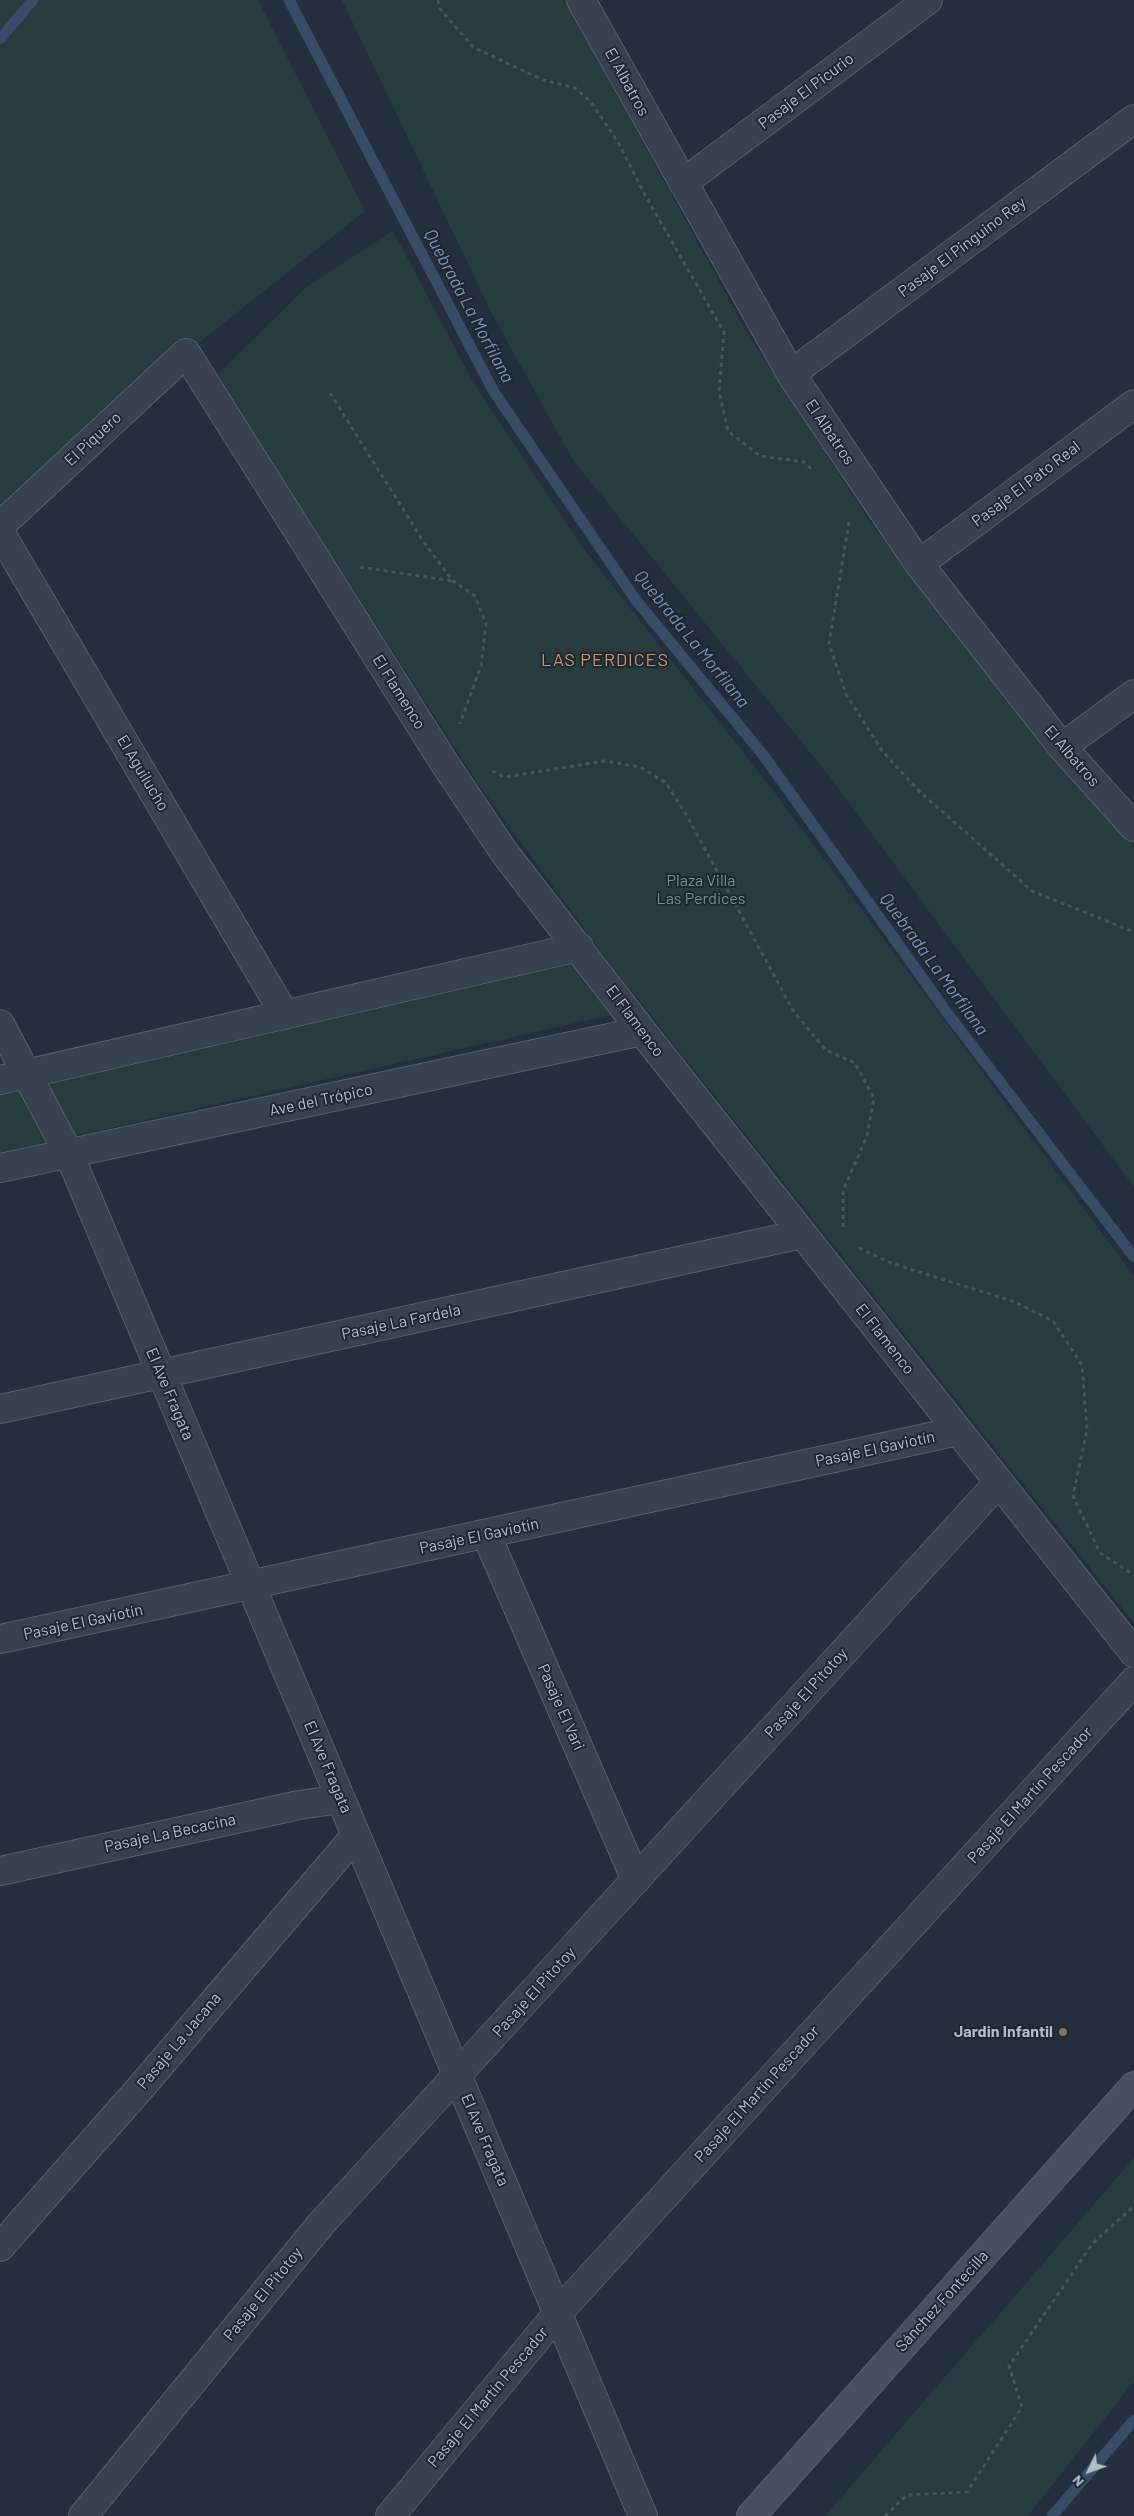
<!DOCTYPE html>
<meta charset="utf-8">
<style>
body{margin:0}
#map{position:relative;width:1134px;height:2516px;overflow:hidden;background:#242f3e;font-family:Barlow,sans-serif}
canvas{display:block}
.north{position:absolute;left:1064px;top:2446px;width:50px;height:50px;-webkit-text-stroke:4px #1d2633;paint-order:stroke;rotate:228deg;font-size:14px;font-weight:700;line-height:20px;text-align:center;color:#b4bcc9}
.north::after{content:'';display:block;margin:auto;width:18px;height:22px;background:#b4bcc9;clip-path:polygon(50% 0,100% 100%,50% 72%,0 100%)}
</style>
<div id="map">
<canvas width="1134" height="2516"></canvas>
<div class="north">N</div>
</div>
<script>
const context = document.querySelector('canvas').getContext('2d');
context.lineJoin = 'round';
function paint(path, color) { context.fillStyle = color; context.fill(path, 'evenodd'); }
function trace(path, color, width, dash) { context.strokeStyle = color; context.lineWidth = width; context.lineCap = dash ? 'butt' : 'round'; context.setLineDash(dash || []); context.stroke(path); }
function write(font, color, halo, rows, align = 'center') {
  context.font = font + ' Barlow,sans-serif'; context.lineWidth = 4; context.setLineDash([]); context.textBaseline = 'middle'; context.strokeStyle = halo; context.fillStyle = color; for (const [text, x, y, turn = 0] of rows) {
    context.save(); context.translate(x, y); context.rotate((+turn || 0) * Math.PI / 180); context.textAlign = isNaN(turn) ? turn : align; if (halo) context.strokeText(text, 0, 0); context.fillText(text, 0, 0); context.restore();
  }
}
paint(new Path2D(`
 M0 0H258L365 211 186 353 0 519Z
 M342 0H565L747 333 872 525 1134 847V1187L825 771 573 460 492 314Z
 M393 231 473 382 580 544 772 789 1134 1276V1623L611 965 479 785 216 376 306 287Z
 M577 957 624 1012 0 1153V1088Z
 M1134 2158V2381L1028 2516H825Z`), '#263c3f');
trace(new Path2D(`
 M289 0 494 392 635 599 764 756 948 1014 1134 1257
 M0 39 33 0
 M1052 2516 1134 2420`), '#394c67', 11);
const street = new Path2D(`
 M581 0 791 374 919 564 1062 747 1134 827
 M683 183 928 0
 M791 374 1134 119
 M0 526 186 353 445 764 504 852 642 1031 1134 1653
 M0 532 285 1015
 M919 564 1134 404
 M1062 747 1134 694
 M0 1024 69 1154 643 2516
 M0 1080 579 947
 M0 1168 642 1031
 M0 1409 802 1234
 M486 1534 636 1880
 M0 1639 958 1431
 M0 1871 299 1805 341 1799
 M0 2247 142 2086 356 1835
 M83 2516 320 2225 999 1482
 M390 2516 558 2313 1134 1681`);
const secondary = new Path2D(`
 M751 2516 1134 2086`);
trace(street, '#565f6c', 30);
trace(secondary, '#565f6c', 30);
trace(new Path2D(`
 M438 0 440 9 473 47 543 80 575 88 591 102 618 142 645 195 724 332 719 391 728 431 760 456 804 462 814 472
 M330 393 425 544 453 581 475 596 486 624 481 666 460 724
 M849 522 829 644 846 694 883 752 920 792 1032 891 1134 932
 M360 567 453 581
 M492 771 505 777 605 761 640 767 666 783 687 816 794 1012 826 1050 855 1063 874 1098 867 1136 843 1191V1228
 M859 1248 891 1263 1015 1302 1053 1321 1082 1365 1087 1429 1073 1496 1100 1553 1134 1575
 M885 2516 907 2495 967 2492 1022 2407 1009 2366 1093 2243 1134 2206`), '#44595c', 3, [4, 4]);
trace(street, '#38414e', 28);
trace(secondary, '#465061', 28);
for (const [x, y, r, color] of [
 [1063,2032,5,"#8d6e63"]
]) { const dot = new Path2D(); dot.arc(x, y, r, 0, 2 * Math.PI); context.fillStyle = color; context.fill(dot); trace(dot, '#1d2633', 2); }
write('16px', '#b4bcc9', '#1d2633', [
 ["El Albatros",627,82,61],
 ["Pasaje El Picurio",806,91,-37],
 ["Pasaje El Pinguino Rey",962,247,-37],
 ["El Albatros",830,432,56],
 ["El Piquero",93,439,-43],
 ["Pasaje El Pato Real",1026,484,-37],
 ["El Flamenco",399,692,58],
 ["El Albatros",1072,756,49],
 ["El Aguilucho",143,773,59],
 ["El Flamenco",635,1021,53],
 ["Ave del Trópico",321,1100,-12],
 ["Pasaje La Fardela",401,1322,-12],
 ["El Flamenco",885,1339,52],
 ["El Ave Fragata",170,1394,67],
 ["Pasaje El Gaviotín",875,1449,-12],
 ["Pasaje El Gaviotín",479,1536,-12],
 ["Pasaje El Gaviotín",83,1622,-12],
 ["Pasaje El Pitotoy",806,1693,-48],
 ["Pasaje El Vari",561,1707,66],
 ["El Ave Fragata",328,1767,67],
 ["Pasaje El Martín Pescador",1030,1795,-48],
 ["Pasaje La Becacina",170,1833,-12],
 ["Pasaje El Pitotoy",534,1992,-48],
 ["Pasaje La Jacana",179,2041,-50],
 ["Pasaje El Martín Pescador",757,2094,-48],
 ["El Ave Fragata",485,2140,67],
 ["Pasaje El Pitotoy",263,2294,-51],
 ["Sánchez Fontecilla",942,2301,-48],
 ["Pasaje El Martín Pescador",488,2397,-50]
]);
write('16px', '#6b9a76', '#1d2633', [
 ["Plaza Villa",701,881],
 ["Las Perdices",701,899]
]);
write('bold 16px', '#b4bcc9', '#1d2633', [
 ["Jardin Infantil",1053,2032]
], 'right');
write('italic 18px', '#7c92b1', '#1d2633', [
 ["Quebrada La Morfilana",469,306,62],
 ["Quebrada La Morfilana",692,639,51],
 ["Quebrada La Morfilana",934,964,54]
]);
context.letterSpacing = '1px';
write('18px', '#d59563', '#1d2633', [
 ["LAS PERDICES",605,660]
]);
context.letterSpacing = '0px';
</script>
